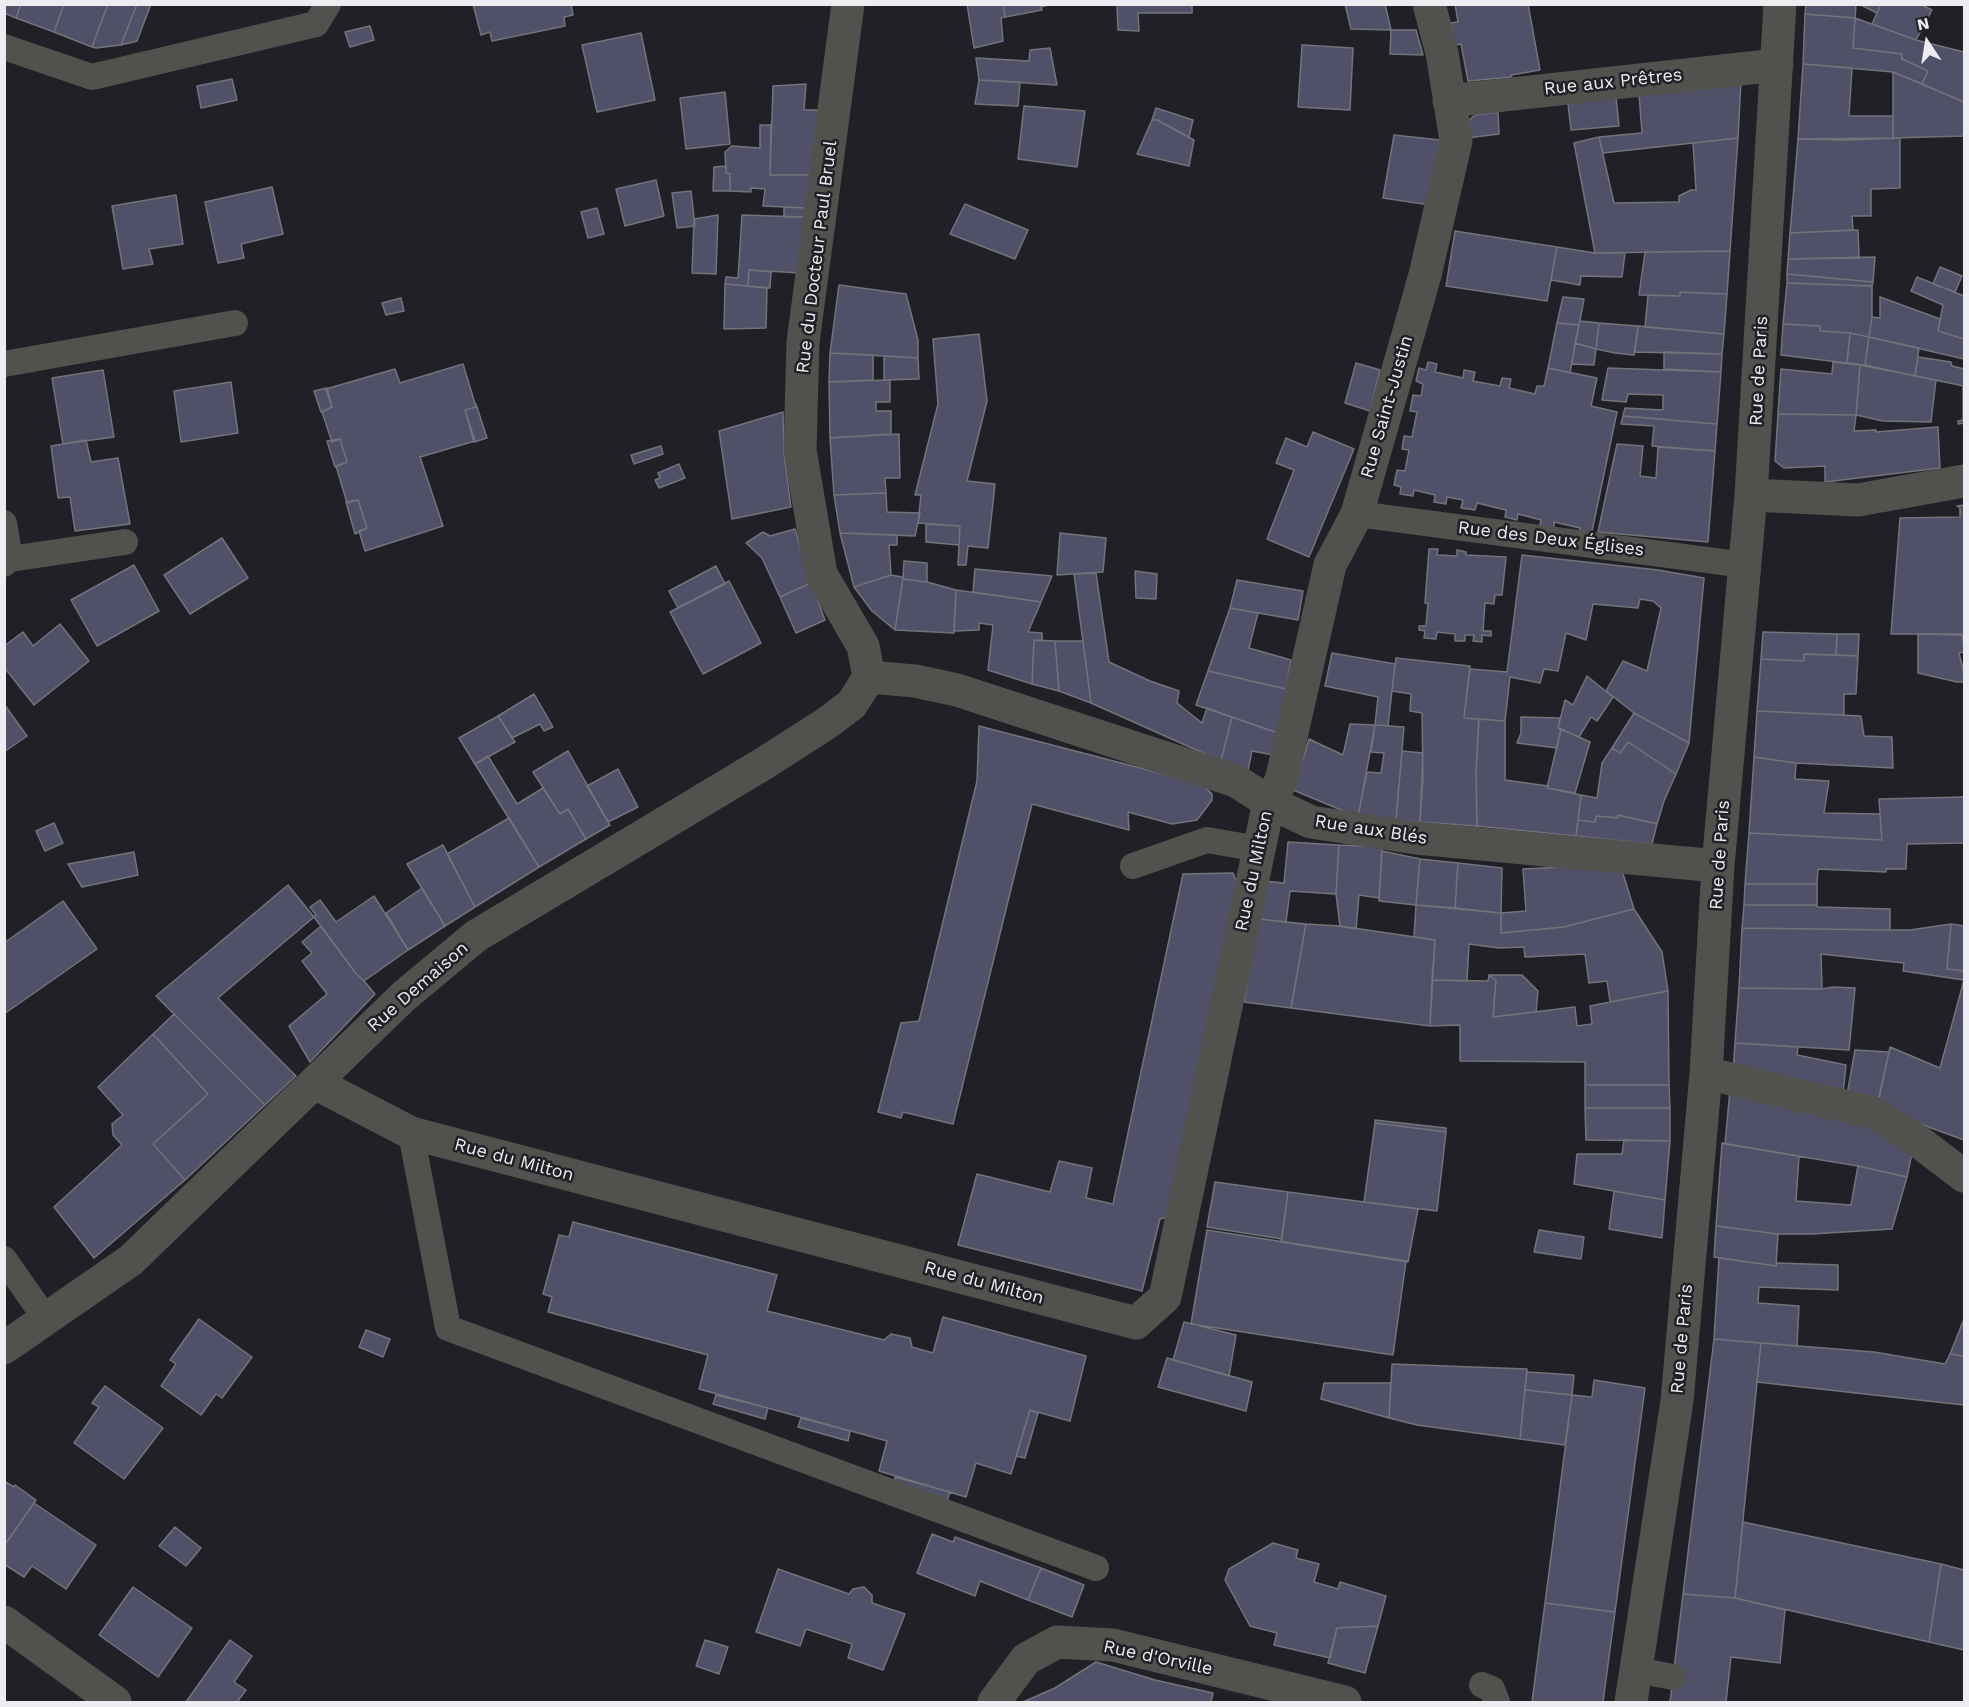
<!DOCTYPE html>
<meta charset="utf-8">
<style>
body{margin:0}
#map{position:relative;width:1969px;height:1707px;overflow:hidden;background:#202026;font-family:"Work Sans",sans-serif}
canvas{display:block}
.frame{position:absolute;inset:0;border:6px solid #ededf1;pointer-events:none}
.north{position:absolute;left:1897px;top:12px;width:60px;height:60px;-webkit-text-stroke:4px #202026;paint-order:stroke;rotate:348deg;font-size:16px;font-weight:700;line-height:24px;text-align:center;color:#ededf1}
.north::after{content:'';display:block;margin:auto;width:21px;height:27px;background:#ededf1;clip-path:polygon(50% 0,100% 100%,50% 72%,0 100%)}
</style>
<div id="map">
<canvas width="1969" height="1707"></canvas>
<div class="frame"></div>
<div class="north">N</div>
</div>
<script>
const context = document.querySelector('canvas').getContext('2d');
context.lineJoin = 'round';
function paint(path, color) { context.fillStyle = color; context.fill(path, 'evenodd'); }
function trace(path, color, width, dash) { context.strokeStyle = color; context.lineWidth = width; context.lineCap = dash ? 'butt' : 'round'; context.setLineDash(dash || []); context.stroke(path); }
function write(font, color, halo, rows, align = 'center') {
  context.font = font + ' "Work Sans",sans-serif'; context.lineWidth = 5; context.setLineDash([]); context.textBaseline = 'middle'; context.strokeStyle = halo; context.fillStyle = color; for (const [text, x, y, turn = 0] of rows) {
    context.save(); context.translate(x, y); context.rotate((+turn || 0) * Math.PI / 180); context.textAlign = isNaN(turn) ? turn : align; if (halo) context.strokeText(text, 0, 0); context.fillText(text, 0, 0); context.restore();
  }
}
const building = new Path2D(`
 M4 4H21L16 18 4 13Z
 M21 4H64L54 32 16 18Z
 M64 4H108L92 47 54 32Z
 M108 4H137L121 45 96 48 92 47Z
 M137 4H151L137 41 121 45Z
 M473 4H571L573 15 564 17 565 26 492 41 490 32 481 35Z
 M967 4H1003L1005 17 1001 18 1003 41 974 48Z
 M1003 4H1052L1041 7 1042 10 1005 17Z
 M1117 4H1192V13H1138L1139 31 1118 30Z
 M1345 4H1385L1391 30 1351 29Z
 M1455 4H1528L1540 70 1511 75 1512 77 1468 81 1461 44 1455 45 1451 23 1458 22Z
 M1806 4H1856L1855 18 1805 14Z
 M1859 4H1881L1877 13Z
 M1881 4H1920L1932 10 1916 40 1872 24Z
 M1805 14 1855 18 1853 48 1902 54V59L1928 71 1922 84 1893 72 1803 64Z
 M1855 18 1916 40 1964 52V102L1922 84 1928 71 1902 59V54L1853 48Z
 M370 26 374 40 350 47 345 32Z
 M1391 30H1416L1423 55 1390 54Z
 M641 33 655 100 597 112 582 45Z
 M1302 45 1353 48 1350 110 1298 107Z
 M1050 48 1057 85 979 80 976 58 1029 61 1030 50Z
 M1803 64 1852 68 1849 116H1893V138L1798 139Z
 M1893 72 1964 102V136L1893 138Z
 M232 79 237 100 201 108 197 86Z
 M979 80 1020 82 1018 106 975 104Z
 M1741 81 1738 138 1603 153 1599 137 1642 133 1639 94Z
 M806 84 804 110H818L810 175H770L773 86Z
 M725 92 730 144 686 149 680 98Z
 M1616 97 1619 126 1571 130 1568 104Z
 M1024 106 1085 111 1077 167 1018 159Z
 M1156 108 1193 120 1189 137 1157 120H1152Z
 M1498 112 1499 134 1467 138 1469 120 1475 115Z
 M1152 120H1157L1194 140 1189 166 1137 154Z
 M760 125H771L770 175H810L806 208 763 206 765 189 751 188V192L730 191V174L726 173 725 152 732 146 760 148Z
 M1394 135 1440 140 1430 205 1383 198Z
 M1599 137 1614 203 1679 202V196L1691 190H1696L1693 143 1738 138 1730 251 1595 253 1574 143Z
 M1900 138V188L1871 189V216H1852L1853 230 1790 233 1798 139 1846 140Z
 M726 166V173L730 174V191H713L714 167Z
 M656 180 664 216 625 226 616 189Z
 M272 187 283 234 241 244 244 258 218 263 205 202Z
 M691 191 695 226 677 228 672 193Z
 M176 195 183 244 149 249 153 264 123 269 112 206Z
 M965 204 1028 230 1015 259 950 234Z
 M784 207 806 208 804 217H784Z
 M597 208 604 234 588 238 581 212Z
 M718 215 716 274 692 273 694 219Z
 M742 215 804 217 800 273 749 270 748 286 725 284 726 277 738 278Z
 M1858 230 1859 258 1788 259 1790 233Z
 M1455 231 1557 247 1547 301 1446 286Z
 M1557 247 1595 253H1625L1622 277 1581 276 1580 285 1551 280Z
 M1730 251 1727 294 1680 292V296L1639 295 1645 252Z
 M1875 257 1873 282 1787 274 1788 259Z
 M1940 267 1962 276 1955 292 1933 284Z
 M749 270 771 272 770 288 748 286Z
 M1787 274 1873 282 1872 286 1787 283Z
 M1917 277 1964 296V339L1938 331 1943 305 1911 291Z
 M1787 283 1872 286V317L1869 337 1850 333 1820 331V326L1783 324Z
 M725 284 767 288 766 328 724 329Z
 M839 285 906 294 918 340V358L830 353Z
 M1680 292 1727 294 1724 334 1645 327 1648 295 1680 296Z
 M1563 297 1584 299 1579 325 1557 323Z
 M1880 297 1940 319 1938 331 1964 339V359L1869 337 1872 317 1880 318Z
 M401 298 404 311 386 315 382 303Z
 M1580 321 1599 323 1596 349 1575 343Z
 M1557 323 1579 325 1570 373 1548 368Z
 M1599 323 1638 326 1634 355 1615 353 1596 349Z
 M1783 324 1820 326V331L1850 333 1847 363 1781 355Z
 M1638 326 1724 334 1722 354 1635 352Z
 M1850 333 1869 337 1865 365 1847 363Z
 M979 334 987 401 967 481 995 484 988 548 968 546 966 565H958L960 526 918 523 921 495H915L938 404 933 339Z
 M1869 337 1919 348 1915 376 1865 365Z
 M1575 343 1596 349 1594 365 1572 364Z
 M1664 352 1722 354 1721 372 1664 369Z
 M830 353 873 355V380L829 382Z
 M884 356 918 358 919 379 884 380Z
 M1918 357 1951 362 1952 366 1964 369V386L1915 376Z
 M1428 362 1437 364 1435 372 1463 378 1464 370 1475 372 1473 381 1500 386 1502 378 1511 379 1509 388 1535 394 1537 386H1544L1548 368 1597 378 1591 406 1617 412 1591 536 1579 534 1580 528 1554 522V528L1540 525 1541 520 1518 514 1517 520 1505 517 1506 510 1477 503 1475 510 1461 508 1463 500 1447 497 1446 504 1434 502 1435 495 1414 490 1413 496 1400 494 1401 487 1394 485 1397 470 1405 471 1409 450 1402 449 1404 436 1412 437 1417 412 1410 411 1413 395 1421 396 1423 384 1416 381 1419 368 1426 370Z
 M1833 362 1860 365 1856 415 1778 414 1781 369 1832 374Z
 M1356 363 1380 370 1370 411 1345 403Z
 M463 364 476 407 465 410 475 441 420 457 443 526 365 551 359 531 367 528 358 500 347 503 336 466 347 462 340 439 332 442 322 412 332 407 326 389 395 369 400 383Z
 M1860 365 1936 380 1931 422 1883 421 1856 415Z
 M1608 368 1721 372 1717 424 1623 416 1625 408 1663 410V395L1628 394 1626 402 1602 400Z
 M103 370 114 437 63 444 52 378Z
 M890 380V402H876V411H891V434L830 438 829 382Z
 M231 382 238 433 181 442 174 391Z
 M1963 386H1964V423L1958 424V421L1963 420Z
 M327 388 332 407 321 412 314 391Z
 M476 404 487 438 474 442 465 410 476 407Z
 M783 412 784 454 791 507 732 519 719 431Z
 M1778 414 1856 415 1854 431 1876 430V432L1938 427 1940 468 1825 482V466L1784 468 1775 461Z
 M1623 416 1717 424 1715 451 1652 446 1654 426 1621 424Z
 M1313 432 1354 449 1309 557 1267 539 1294 470 1276 463 1286 438 1307 447Z
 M899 434 900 478H885L886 493 834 495 830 438Z
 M340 439 347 462 335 467 327 441Z
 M86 440 91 462 118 458 130 524 75 531 70 497 58 498 51 446Z
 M1617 444 1643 446 1640 476 1656 478 1658 447 1715 451 1708 542 1598 532Z
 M661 446 663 454 634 464 631 455Z
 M679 464 685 478 659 488 655 480 660 478 658 473Z
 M886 493 887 512 920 513 915 536 840 533 834 495Z
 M358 500 367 528 355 534 346 502Z
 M1964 505V647L1962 634H1891L1900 518 1960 517V508L1957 506Z
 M926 524 960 526 959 545 926 542Z
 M795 529 811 583 780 597 762 558 746 543 763 532 770 536Z
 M840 533 897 535V545H889L891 575 854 587Z
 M1060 533 1106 538 1103 572 1057 575Z
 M222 538 248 578 190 614 164 575Z
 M1429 549H1438L1437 555 1457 556V550L1466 552V555L1506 557 1502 595H1495L1494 604 1485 603 1483 631H1491V636L1482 635V642L1473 641 1474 635H1465V641H1455V634L1437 632 1436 639 1424 638 1425 631 1419 630V626H1426L1428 603H1425Z
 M1522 555 1658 570 1704 578 1689 743 1634 713 1606 691 1623 661 1647 671 1661 608 1653 601 1640 599 1638 608 1593 604 1586 640 1566 633 1558 671 1544 669 1540 683 1510 677 1505 721 1464 718 1470 669 1507 672Z
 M904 561 927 563V582L903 579Z
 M134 565 159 611 97 646 71 600Z
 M716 566 725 584 678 608 669 591Z
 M975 569 1052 576 1041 602 973 592Z
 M1135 571 1157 574 1156 599 1136 598Z
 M1096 573 1109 662 1150 681 1179 691 1177 703 1202 723 1207 708 1232 717 1221 761 1091 703 1074 574Z
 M891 575 902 577 903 579 895 630 872 611 854 587Z
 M903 579 927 582 956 590 954 633 895 630Z
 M1237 580 1303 591 1298 620 1230 608Z
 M729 581 761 643 703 674 670 612Z
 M811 583 825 620 796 633 780 597Z
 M956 590 1041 602 1028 632 1042 633V641L1034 640 1032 684 988 670 993 625 979 623V630L954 631Z
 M1230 608 1258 613 1249 648 1291 660 1286 689 1208 671Z
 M60 624 89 661 34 705 4 667V646L23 632 33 646Z
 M1763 632 1837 634 1836 655 1804 654V661L1761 659Z
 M1837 634H1859L1858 656 1836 655Z
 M1918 634 1963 635 1964 652 1959 653 1964 673V682H1957L1918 673Z
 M1034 640 1055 641 1059 691 1032 684Z
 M1055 641H1083L1091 703 1059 691Z
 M1332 653 1395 664 1388 726 1375 725 1378 697 1325 686Z
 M1804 654 1858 656 1856 694H1844V715L1757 711 1761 659 1804 661Z
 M1396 658 1470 666 1464 718 1479 719 1476 770 1477 826 1420 822 1423 779 1422 713 1410 711 1411 694 1392 691Z
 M1208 671 1286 689 1278 733 1196 705Z
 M1587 676 1613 697 1597 721 1591 717 1579 737 1558 728 1565 700 1573 705Z
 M534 694 553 727 544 731 540 724 512 738 498 716Z
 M4 704 27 736 4 752Z
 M1757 711 1861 716 1864 736 1892 737 1893 768 1796 763 1754 757Z
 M1634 713 1689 743 1676 774 1628 742 1620 753 1612 748Z
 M498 716 515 742 475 764 459 738Z
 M1232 717 1278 733 1274 755 1252 751 1248 770 1221 761Z
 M1521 717 1560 718 1558 728 1561 729 1557 748 1517 743 1521 733Z
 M1479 719 1505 721V780L1548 786 1547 788 1581 795 1576 836 1477 826 1476 770Z
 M1350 724 1375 725 1358 817 1293 790 1309 739 1343 755Z
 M1375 725 1404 727 1396 820 1358 817 1367 772 1381 773 1384 753 1371 752Z
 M979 726 1202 784 1212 794V800L1197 820 1172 824 1128 812 1129 830 1032 804 953 1124 903 1112 901 1118 878 1112 901 1023 919 1021 977 781Z
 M1561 729 1590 742 1575 793 1547 788Z
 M1628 742 1676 774 1664 801 1657 824 1618 815V818L1596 816 1595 822 1578 820 1581 795 1597 798 1602 763 1612 748 1620 753Z
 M568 751 610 825 586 839 568 809 560 814 533 772Z
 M1402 751 1423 753 1420 822 1396 820Z
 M488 756 517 804 543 788 560 814 568 809 586 839 539 867 475 764Z
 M1754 757 1796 763 1795 779 1829 781 1824 813 1880 814 1882 840 1749 833Z
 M618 769 638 807 608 822 587 786Z
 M1964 797V843L1907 844 1906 869H1886V872L1818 869 1817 884H1745L1749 833 1882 840 1879 799Z
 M1618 815 1657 824 1652 844 1576 836 1578 820 1595 822 1596 816 1618 818Z
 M509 818 539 867 475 907 447 854Z
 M54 823 63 843 45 851 36 831Z
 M1288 842 1339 845 1336 894 1290 891 1286 922 1258 919 1264 881 1284 883Z
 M443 845 475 907 445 926 407 864Z
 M1339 845 1382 847 1379 898 1359 895 1356 929 1340 926 1336 894Z
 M1382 851 1420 859 1416 905 1379 901Z
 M134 852 138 875 82 887 68 864Z
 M1420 859 1458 863 1455 908 1416 905Z
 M1458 863 1502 868 1501 913 1455 908Z
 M1620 864 1634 909 1564 927 1501 933V913L1526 911 1523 869Z
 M1233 873 1239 889 1171 1216 1160 1219 1142 1291 958 1245 977 1174 1050 1192 1059 1161 1092 1168 1086 1198 1113 1204 1183 874Z
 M1745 884H1817V905H1744Z
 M288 885 314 917 218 998 296 1076 265 1105 156 996Z
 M422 888 445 926 408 950 386 913Z
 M374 896 408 950 364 981 357 975 314 917 316 915 310 907 320 900 336 922Z
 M63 901 97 949 4 1014V943Z
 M1416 905 1501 913V933L1564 927 1634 909 1662 952 1668 991 1610 1002 1607 981 1589 983 1585 954 1525 957 1524 947 1499 948 1469 944 1467 981 1432 980 1435 940 1414 937Z
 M1744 905H1817V907L1890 909V930L1742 928Z
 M1258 919 1306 924 1291 1008 1244 1002Z
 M1306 924 1340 926 1435 940 1430 1026 1291 1008Z
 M1951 924 1947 969 1964 971V1140L1904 1118 1878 1104 1890 1047 1940 1068 1964 980 1903 971 1904 963 1821 954 1822 989 1739 988 1742 928 1890 930H1910Z
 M1951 924 1964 926V971L1947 969Z
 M321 926 357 975 364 981 375 994 310 1062 289 1026 327 994 302 961 312 953 302 942Z
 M1489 975 1496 980 1493 1017 1575 1007 1577 1026 1592 1024 1590 1006 1668 991 1669 1085H1585V1062L1460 1061V1025L1430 1026 1432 980 1488 981Z
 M1489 975H1522L1538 991 1536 1012 1493 1017 1496 980Z
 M1833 987 1855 988 1849 1050 1735 1043 1739 988 1822 989Z
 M174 1014 265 1105 185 1180 153 1144 208 1094 153 1034Z
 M153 1034 208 1094 153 1144 185 1180 94 1258 54 1207 122 1145 113 1135 112 1124 123 1115 98 1087Z
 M1735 1043 1798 1047 1797 1055 1846 1065 1843 1094 1733 1073Z
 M1855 1050 1889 1052 1878 1101 1847 1095Z
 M1585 1085H1669L1670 1108H1585Z
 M1730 1090 1879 1129 1913 1148 1907 1177 1858 1166 1725 1144Z
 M1585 1108H1670V1141L1586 1140Z
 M1375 1120 1446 1128V1132L1375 1123Z
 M1375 1123 1446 1132 1437 1211 1364 1202Z
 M1624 1140 1670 1141 1665 1200 1574 1184 1577 1154H1622Z
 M1722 1143 1799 1156 1796 1201 1851 1205 1858 1166 1907 1177 1892 1229 1812 1234H1778L1716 1226Z
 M1215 1182 1288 1192 1282 1239 1207 1227Z
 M1614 1191 1665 1200 1662 1238 1609 1229Z
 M1288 1192 1418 1209 1408 1262 1281 1242Z
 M573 1222 777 1275 767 1311 884 1340 891 1334 910 1338 912 1347 933 1353 943 1317 1086 1356 1070 1421 1030 1410 1011 1474 976 1463 966 1497 879 1471 887 1441 699 1389 708 1355 548 1312 552 1297 543 1294 559 1235 569 1237Z
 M1716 1226 1778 1234 1776 1266 1714 1257Z
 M1207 1230 1406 1261 1393 1355 1191 1324Z
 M1539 1230 1584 1237 1581 1259 1534 1252Z
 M1719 1258 1776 1266 1777 1263 1838 1265V1290L1759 1287 1758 1303 1799 1306 1797 1346 1714 1339Z
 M199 1319 252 1357 222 1398 216 1394 201 1415 161 1386 176 1364 170 1360Z
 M1964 1319V1356L1950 1354Z
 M1184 1322 1236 1335 1229 1376 1173 1360Z
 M366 1330 390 1339 383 1357 359 1347Z
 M1714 1339 1761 1343 1735 1598 1683 1594Z
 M1761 1343 1874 1352 1945 1364 1950 1354 1964 1356V1405L1757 1382Z
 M1167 1358 1252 1382 1246 1411 1158 1387Z
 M1392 1364 1527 1369 1520 1439 1417 1425 1389 1418Z
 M1527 1372 1574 1375 1572 1395 1525 1390Z
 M1594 1380 1645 1388 1615 1612 1545 1603 1572 1395 1592 1397Z
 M1324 1383H1391L1389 1418 1321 1399Z
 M105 1386 163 1428 124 1479 74 1443 99 1407 92 1403Z
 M1525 1390 1572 1395 1565 1445 1520 1439Z
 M716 1395 768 1408 765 1419 713 1404Z
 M1030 1410 1038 1413 1025 1458 1016 1456Z
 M801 1418 850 1431 848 1441 798 1427Z
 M895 1477 950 1492 947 1501 893 1485Z
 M4 1481 14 1487 15 1485 36 1500 4 1546Z
 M34 1503 96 1545 66 1589 32 1566 24 1577 4 1564V1546Z
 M1743 1522 1941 1564 1929 1642 1735 1598Z
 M175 1527 201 1548 186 1566 159 1546Z
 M932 1534 953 1542 955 1537 1041 1568 1028 1600 980 1581 975 1596 917 1573Z
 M1273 1543 1298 1550 1296 1558 1319 1564 1314 1582 1338 1589 1340 1582 1386 1596 1378 1626 1337 1628 1330 1658 1274 1645 1277 1633 1250 1626 1225 1580 1229 1569Z
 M1941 1564 1964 1570V1650L1929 1642Z
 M1041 1568 1084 1585 1072 1617 1028 1600Z
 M778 1569 849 1594 853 1589 864 1587 872 1595V1603L905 1614 883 1670 848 1658 852 1644 806 1629 800 1646 756 1632Z
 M133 1587 192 1628 158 1677 99 1635Z
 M1683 1594 1735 1598 1785 1610 1780 1663 1731 1657 1726 1702H1670Z
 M1545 1603 1615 1612 1603 1702H1532Z
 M1378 1626 1365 1673 1328 1663 1337 1628Z
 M230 1640 252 1656 234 1682 246 1690 237 1702H186Z
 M705 1640 728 1647 719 1674 696 1666Z
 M1096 1662 1155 1680 1213 1693 1211 1702H1023L1055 1688Z`);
paint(building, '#505069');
trace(building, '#73747a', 1.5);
trace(new Path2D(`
 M4 47 92 77 316 24 328 4
 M4 364 235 323
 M1357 514 1745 565
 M4 523 10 559
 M4 564 10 559 125 542
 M1133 866 1207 840 1259 849
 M411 1133 448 1328 1096 1568
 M4 1259 46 1319
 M1636 1670 1673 1677
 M1482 1685 1492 1689 1497 1702`), '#52514e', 26);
trace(new Path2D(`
 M848 4 803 342 800 450 821 574 863 646 869 677
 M1449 101 1777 65
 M1751 495 1858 500 1964 481
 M869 677 915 681 957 690 1236 781 1269 802 1311 822 1416 838 1718 866
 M1706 1073 1874 1113 1918 1141 1964 1176
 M315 1083 411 1133 1136 1323 1165 1297 1269 802 1281 781 1330 565 1357 514 1425 275 1456 141 1442 53 1429 4
 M4 1348 131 1260 404 996 476 936 763 764 827 723 852 704 869 677
 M4 1622 115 1702
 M994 1702 1026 1659 1057 1642 1113 1645 1345 1702
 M1631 1702 1677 1401 1706 1073 1718 866 1751 495 1780 4`), '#52514e', 33);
write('18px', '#ededf1', '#202026', [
 ["Rue aux Prêtres",1613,82,-6],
 ["Rue du Docteur Paul Bruel",817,257,-83],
 ["Rue de Paris",1759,371,-87],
 ["Rue Saint-Justin",1387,407,-74],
 ["Rue des Deux Églises",1551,539,7],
 ["Rue aux Blés",1371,830,9],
 ["Rue de Paris",1720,855,-86],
 ["Rue du Milton",1254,871,-78],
 ["Rue Demaison",418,987,-41],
 ["Rue du Milton",514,1160,15],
 ["Rue du Milton",984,1283,15],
 ["Rue de Paris",1682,1339,-85],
 ["Rue d'Orville",1158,1658,12]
]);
</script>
